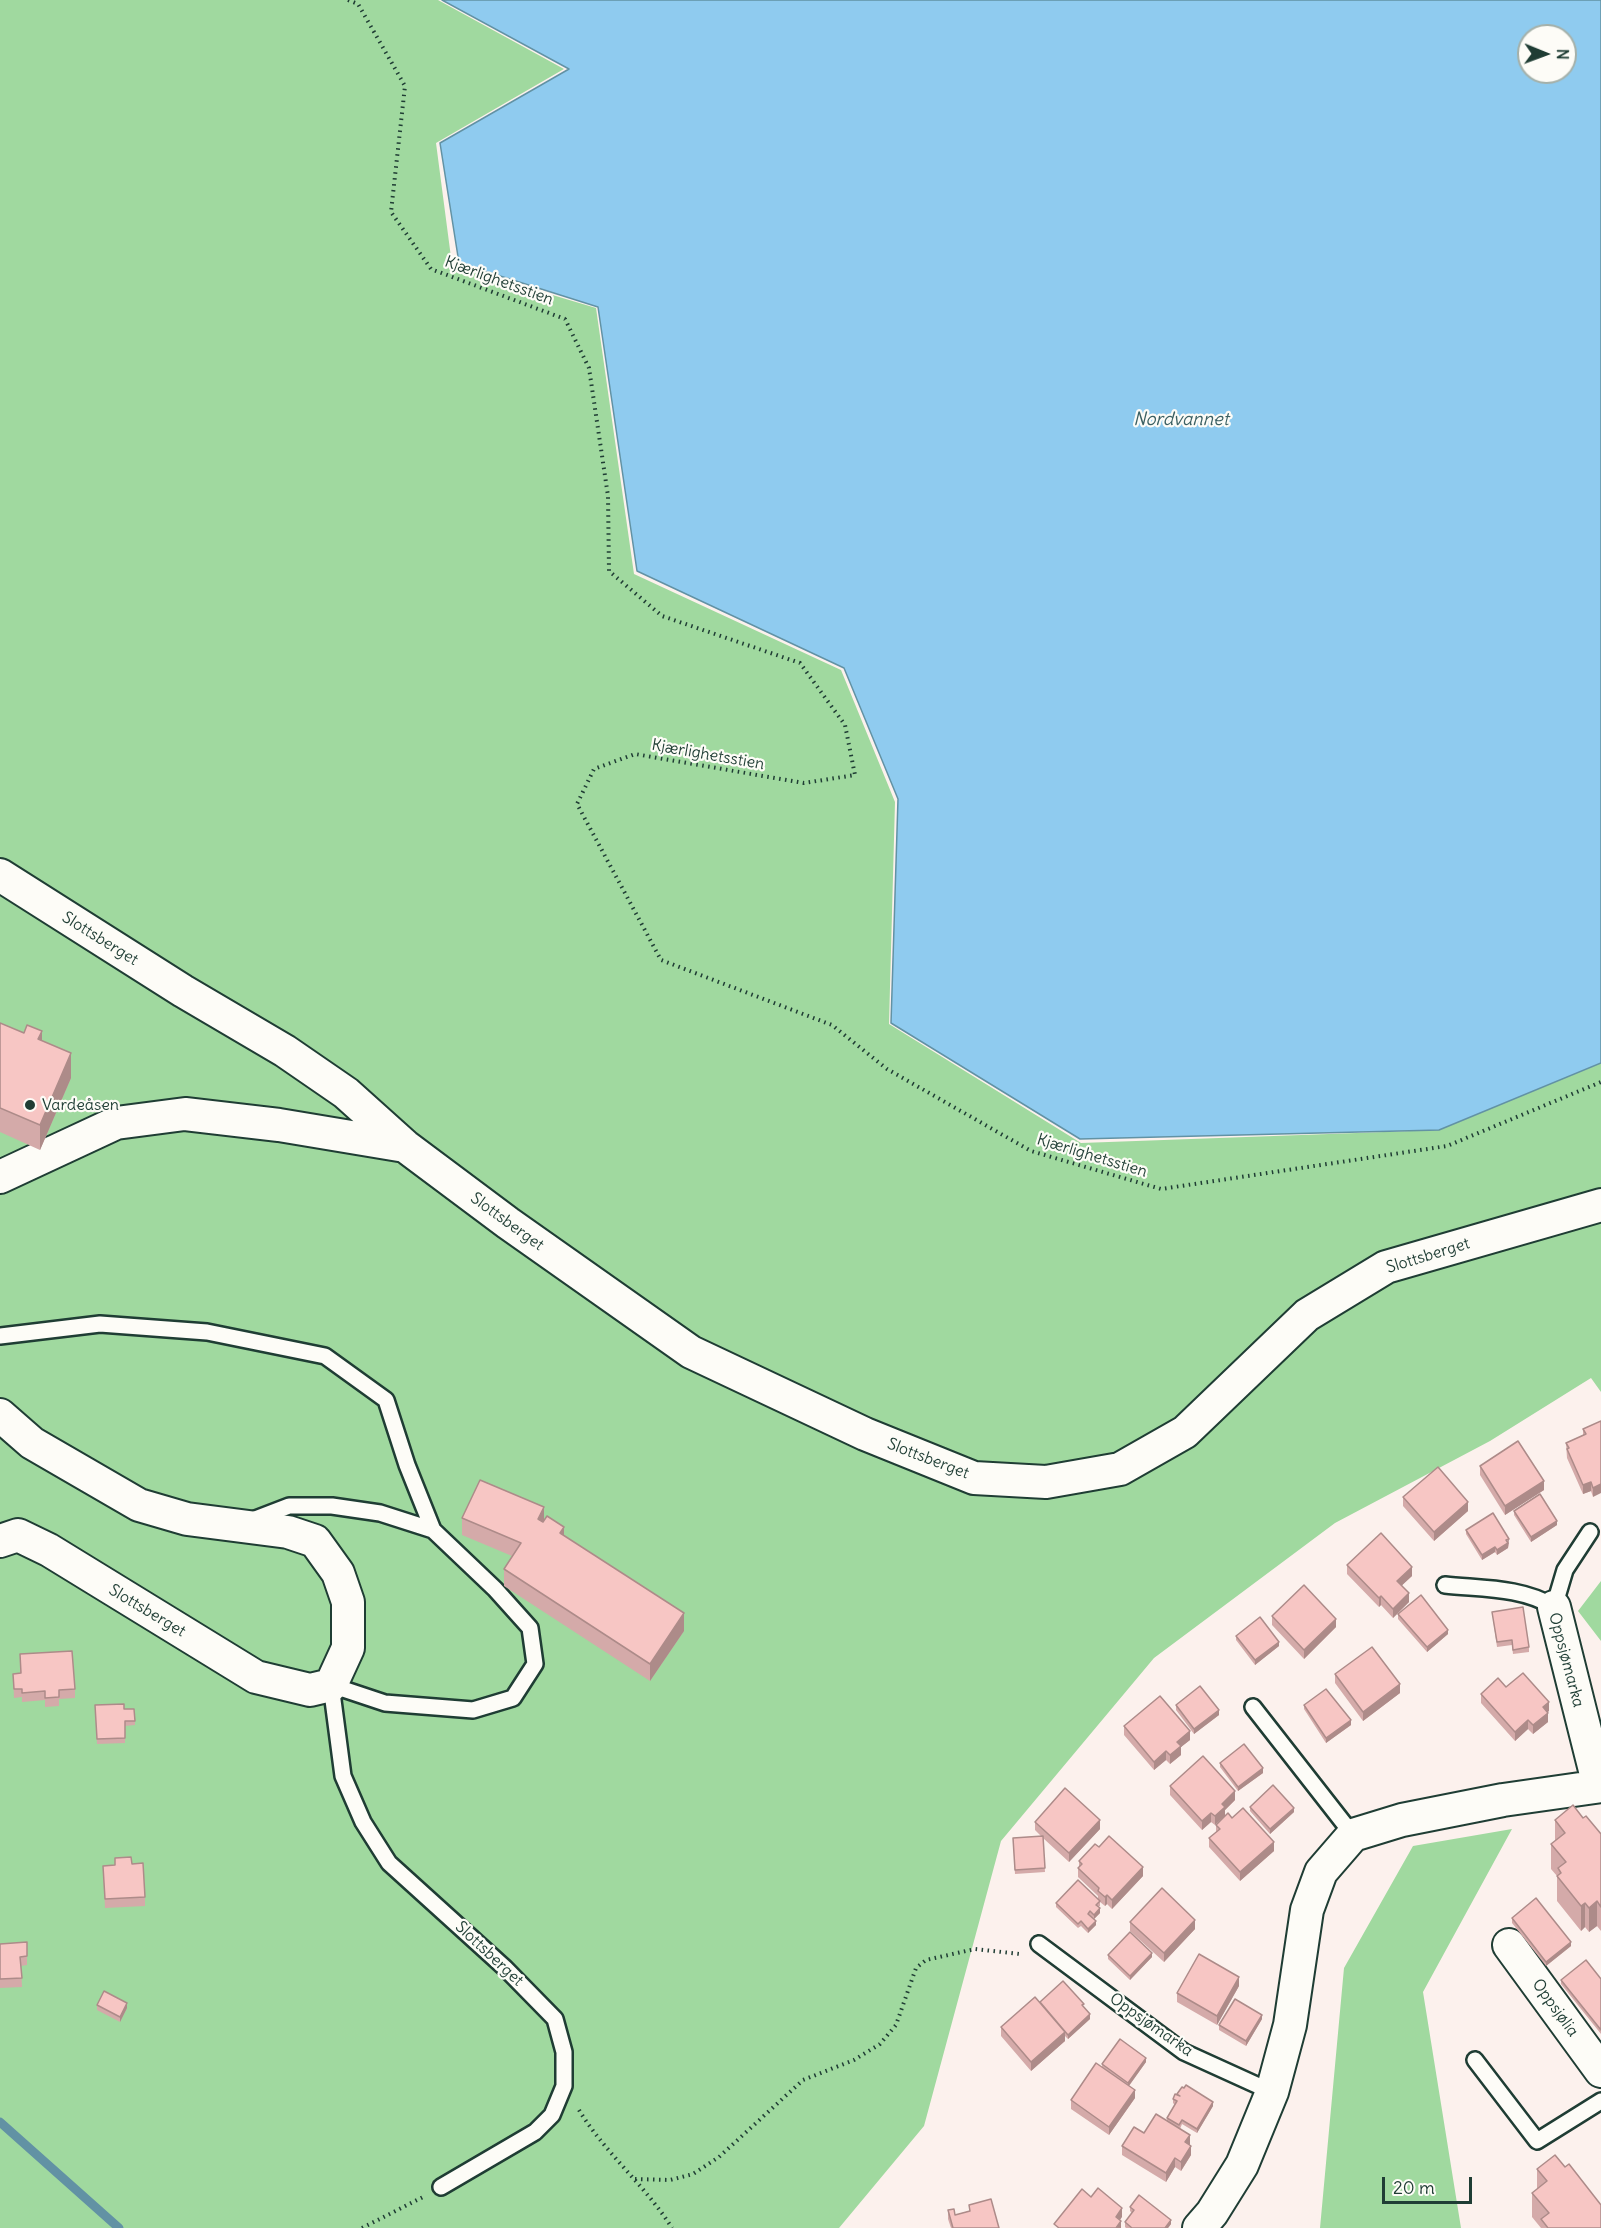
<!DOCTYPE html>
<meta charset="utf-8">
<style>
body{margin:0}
#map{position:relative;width:1601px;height:2228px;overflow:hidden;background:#fcf1ed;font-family:Delius,sans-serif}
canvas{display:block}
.north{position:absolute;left:1517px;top:24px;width:60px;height:60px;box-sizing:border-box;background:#fdfcf7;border:2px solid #a4b0a9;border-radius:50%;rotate:91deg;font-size:16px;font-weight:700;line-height:24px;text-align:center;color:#1f3d34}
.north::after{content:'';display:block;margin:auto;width:21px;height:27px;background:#1f3d34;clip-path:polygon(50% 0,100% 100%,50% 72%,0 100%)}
.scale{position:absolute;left:1382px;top:2177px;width:90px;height:27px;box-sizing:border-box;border:3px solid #1f3d34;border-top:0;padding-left:8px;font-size:18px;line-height:21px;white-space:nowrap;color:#1f3d34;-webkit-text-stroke:4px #fdfcf7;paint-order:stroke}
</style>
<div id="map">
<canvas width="1601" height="2228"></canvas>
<div class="north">N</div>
<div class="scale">20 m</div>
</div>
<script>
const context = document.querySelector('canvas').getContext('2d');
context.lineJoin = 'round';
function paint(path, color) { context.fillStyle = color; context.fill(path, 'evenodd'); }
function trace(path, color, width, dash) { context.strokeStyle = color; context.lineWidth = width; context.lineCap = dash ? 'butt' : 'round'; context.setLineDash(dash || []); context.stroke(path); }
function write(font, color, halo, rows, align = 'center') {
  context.font = font + ' Delius,sans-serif'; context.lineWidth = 4.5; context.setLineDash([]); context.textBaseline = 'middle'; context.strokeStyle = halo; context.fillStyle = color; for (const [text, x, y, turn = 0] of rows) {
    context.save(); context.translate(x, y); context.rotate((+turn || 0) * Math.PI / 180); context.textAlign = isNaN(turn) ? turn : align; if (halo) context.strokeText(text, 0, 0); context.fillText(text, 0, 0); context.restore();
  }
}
paint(new Path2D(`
 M0 0H438L564 69 436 143 452 265 596 308 634 574 841 670 895 802 889 1024 1081 1143 1439 1130 1601 1063V1392L1591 1378 1490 1441 1335 1523 1154 1658 1001 1841 924 2126 839 2228H0Z
 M1601 1581V1641L1578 1611Z
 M1512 1829 1423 1992 1461 2228H1320L1344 1968 1413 1846Z`), '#a0d99f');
const water = new Path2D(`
 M442 0H1601V1063L1439 1130 1080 1139 891 1023 898 799 844 668 637 571 598 307 459 263 440 143 569 69ZM1529 36H1565V72H1529Z`);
paint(water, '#8fcbef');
trace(water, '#6292a4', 1.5);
trace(new Path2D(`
 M0 2122 119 2228`), '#6292a4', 9);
const service = new Path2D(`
 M0 1336 100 1324 207 1332 325 1356 386 1400 407 1465 433 1530 495 1589 530 1628 535 1664 513 1698 473 1710 385 1703 331 1685 343 1776 363 1822 389 1863 505 1968 555 2019 564 2052V2086L552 2115 535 2132 441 2187
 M250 1521 289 1506H332L380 1513 433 1530
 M1445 1585C1481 1589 1522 1587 1554 1607L1565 1570 1590 1532
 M1253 1707 1353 1835
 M1039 1944 1184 2052 1272 2092
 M1475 2060 1537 2141 1601 2101`);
const minor = new Path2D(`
 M0 875 183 991 285 1051 346 1093 405 1146 508 1223 691 1352 865 1434 974 1478 1046 1482 1120 1469 1185 1432 1307 1315 1386 1267 1601 1205
 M0 1177 116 1123 185 1114 279 1125 405 1146
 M0 1415 32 1443 139 1505 187 1519 288 1532 315 1541 338 1573 348 1602V1648L331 1685 310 1690 256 1677 49 1550 18 1535 0 1541
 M1554 1607 1599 1786
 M1509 1945 1601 2071
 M1199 2228 1212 2213 1242 2165 1272 2092 1290 2025 1307 1910 1321 1872 1353 1835 1402 1820 1503 1800 1601 1786`);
trace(service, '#1f3d34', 20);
trace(minor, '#1f3d34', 36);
trace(new Path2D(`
 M348 0 358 4 405 86 391 212 431 269 565 319 589 368 608 496 609 571 662 616 800 663 845 725 855 775 804 783 635 754 594 769 577 804 661 960 832 1025 887 1069 1031 1151 1161 1189 1447 1146 1601 1082
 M579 2110C605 2153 645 2185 672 2228
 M635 2179 670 2180 693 2174 719 2157 803 2080 854 2060 880 2044 896 2025 916 1968 926 1960 975 1949 1020 1954
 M362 2228 423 2197`), '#1f3d34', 4, [1.5, 4.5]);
trace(service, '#fdfcf7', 15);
trace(minor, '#fdfcf7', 32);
paint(new Path2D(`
 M0 1023 42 1041 71 1078 40 1150 0 1132Z
 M1601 1421 1593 1497 1591 1491 1583 1494 1567 1458 1566 1443 1583 1435V1429Z
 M1480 1466 1544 1490 1505 1515 1480 1475Z
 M1403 1497 1468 1511 1434 1541 1403 1506Z
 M1514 1511 1557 1525 1531 1542 1514 1515Z
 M462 1518 544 1521 564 1536 684 1631 650 1681 504 1586V1569L512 1556 462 1535Z
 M1466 1530 1509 1543 1508 1548 1497 1555 1495 1552 1482 1560 1466 1534Z
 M1347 1565 1412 1576 1402 1585 1409 1602 1393 1618 1381 1605 1379 1607 1347 1574Z
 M1492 1612 1529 1647V1652L1513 1654 1512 1645 1497 1647Z
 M1398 1614 1448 1634 1427 1652 1398 1619Z
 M1272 1616 1336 1627 1304 1659 1272 1625Z
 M1236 1636 1279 1646 1255 1665 1236 1640Z
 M20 1654 75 1689V1698L59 1699V1706L45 1707V1700L22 1702V1697L14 1698 13 1674 20 1673Z
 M1335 1674 1400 1693 1363 1721 1335 1683Z
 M1481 1694 1549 1711 1547 1712 1548 1722 1533 1734 1528 1729 1515 1741 1481 1703Z
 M95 1705 124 1709H134L135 1725 125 1726V1743L97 1744Z
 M1176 1705 1219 1715 1194 1734 1176 1710Z
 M1304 1705 1351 1725 1326 1743 1304 1709Z
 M1124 1726 1190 1740 1181 1747V1755L1170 1764 1166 1760 1154 1770 1124 1735Z
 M1220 1763 1263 1773 1238 1791 1220 1767Z
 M1170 1786 1235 1800 1225 1810 1215 1825 1211 1822 1202 1830 1170 1795Z
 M1250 1807 1294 1812 1270 1834 1250 1811Z
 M1583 1818 1601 1834V1931L1597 1926 1589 1932 1585 1927 1581 1931 1557 1901V1876L1551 1869V1844L1555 1841V1820Z
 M1035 1822 1100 1829 1069 1862 1043 1838 1045 1872 1015 1874 1013 1838 1041 1836 1035 1830Z
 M1216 1825 1274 1851 1240 1881 1209 1847V1838L1216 1833Z
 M1099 1847 1143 1876 1112 1909 1107 1904 1105 1906 1100 1902V1906L1098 1907 1100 1913 1094 1919 1096 1925 1088 1933 1081 1926 1078 1928 1056 1907V1903L1098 1899V1896L1078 1877V1868L1079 1867V1861Z
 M132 1864 145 1897V1906L105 1908 103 1866Z
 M1512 1918 1571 1946 1546 1966 1512 1923Z
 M1130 1922 1195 1929 1164 1962 1130 1931Z
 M27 1942V1965L21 1966 22 1987 0 1988V1944Z
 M1108 1955 1152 1957 1130 1980 1108 1959Z
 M1601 1979V2034L1561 1984V1980Z
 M1239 1986 1217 2025 1177 2002V1993Z
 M1040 2002 1084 2007 1090 2019 1068 2039 1065 2036V2041L1031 2071 1001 2036V2027Z
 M97 2005 127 2008 120 2022 97 2010Z
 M1262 2019 1246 2046 1219 2030V2025Z
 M1146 2062 1129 2086 1135 2098 1109 2135 1071 2109V2100L1102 2067V2064Z
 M1173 2099 1213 2106 1197 2133 1182 2124 1180 2129 1190 2144 1191 2155 1181 2171 1175 2167 1166 2182 1122 2155V2146L1167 2121V2118L1175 2105 1173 2103Z
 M1565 2167 1601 2228H1541L1532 2217V2193L1537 2189V2169Z
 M969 2205 999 2228H951L948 2219V2210L955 2215 969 2211Z
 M1130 2207 1171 2224 1168 2228H1126L1125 2227V2222L1132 2213 1130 2211Z`), '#d4aaa9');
paint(new Path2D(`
 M42 1031V1056L38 1039Z
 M71 1053V1078L40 1150V1125Z
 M1544 1481V1490L1505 1515V1506Z
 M1591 1482V1491L1583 1494V1485Z
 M1601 1484V1493L1593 1497V1488Z
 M1468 1502V1511L1434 1541V1532Z
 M544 1507V1525L538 1519Z
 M1557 1521V1525L1531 1542V1537Z
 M564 1527V1544L560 1533Z
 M1509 1539 1508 1548 1497 1555V1550Z
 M1495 1547V1552L1482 1560V1555Z
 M1412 1567V1576L1397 1590V1581Z
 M1409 1593V1602L1393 1618V1609Z
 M1381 1596V1605L1379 1607V1598Z
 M684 1613V1631L650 1681V1664Z
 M1336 1619V1627L1304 1659V1650Z
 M1448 1630V1634L1427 1652V1647Z
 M1279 1642V1646L1255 1665V1660Z
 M1400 1684V1693L1363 1721V1712Z
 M1549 1702V1711L1543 1716V1707Z
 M1219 1710V1715L1194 1734V1729Z
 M1548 1713V1722L1533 1734V1725Z
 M1351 1720V1725L1326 1743V1738Z
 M1528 1720V1729L1515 1741V1732Z
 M1190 1731V1740L1181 1747V1755L1170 1764V1755L1177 1742Z
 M1166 1751V1760L1154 1770V1762Z
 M1263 1768V1773L1238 1791V1787Z
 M1235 1791V1800L1225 1810V1816L1215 1825V1816L1222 1804Z
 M1294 1808V1812L1270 1834V1829Z
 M1211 1813V1822L1202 1830V1821Z
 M1100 1820V1829L1069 1862V1853Z
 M1274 1842V1851L1240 1881V1872Z
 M1143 1867V1876L1112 1909V1900Z
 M1107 1895V1904L1105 1906V1897Z
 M1597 1901V1926L1589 1932V1908Z
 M1585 1903V1927L1581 1931V1906Z
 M1100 1908V1913L1094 1919V1915Z
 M1195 1920V1929L1164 1962V1953Z
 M1096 1921V1925L1088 1933V1929Z
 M1571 1942V1946L1546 1966V1962Z
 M1152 1953V1957L1130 1980V1976Z
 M1239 1977V1986L1217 2025V2016Z
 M127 2003V2008L120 2022V2017Z
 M1090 2014V2019L1068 2039V2035Z
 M1262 2015V2019L1246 2046V2041Z
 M1065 2032V2041L1031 2071V2062Z
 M1146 2058V2062L1128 2087V2083Z
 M1135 2090V2098L1109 2135V2127Z
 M1213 2102V2106L1197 2133V2129Z
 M1190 2135V2144L1185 2151V2142Z
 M1191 2146V2155L1181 2171V2162Z
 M1175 2158V2167L1166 2182V2173Z
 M1122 2208V2217L1116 2226V2217Z
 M1171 2220V2224L1168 2228H1165Z
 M1121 2221V2228H1116Z`), '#ad8b89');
const building = new Path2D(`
 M0 1023 24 1033 27 1025 42 1031 38 1039 71 1053 40 1125 0 1108Z
 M1601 1421V1484L1593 1488 1591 1482 1583 1485 1567 1449 1569 1448 1566 1443 1586 1434 1583 1429Z
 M1518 1441 1544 1481 1505 1506 1480 1466Z
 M1438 1467 1468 1502 1434 1532 1403 1497Z
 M480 1480 544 1507 538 1519 543 1522 547 1516 564 1527 560 1533 684 1613 650 1664 504 1569 521 1543 462 1518Z
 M1540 1494 1557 1521 1531 1537 1514 1511Z
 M1493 1513 1509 1539 1506 1540 1508 1543 1497 1550 1495 1547 1482 1555 1466 1530Z
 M1381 1533 1412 1567 1397 1581 1409 1593 1393 1609 1381 1596 1379 1598 1347 1565Z
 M1304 1585 1336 1619 1304 1650 1272 1616Z
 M1421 1595 1448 1630 1427 1647 1398 1614Z
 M1523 1607 1529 1647 1513 1650 1512 1640 1497 1642 1492 1612Z
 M1260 1617 1279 1642 1255 1660 1236 1636Z
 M1372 1647 1400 1684 1363 1712 1335 1674Z
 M72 1651 75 1689 59 1690V1697L45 1698V1691L22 1693V1689H14L13 1674 21 1673 20 1654Z
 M1523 1673 1549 1702 1543 1707 1548 1713 1533 1725 1528 1720 1515 1732 1481 1694 1498 1678 1506 1687Z
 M1200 1686 1219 1710 1194 1729 1176 1705Z
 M1326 1689 1351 1720 1326 1738 1304 1705Z
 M1160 1696 1190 1731 1177 1742 1181 1746 1170 1755 1166 1751 1154 1762 1124 1726Z
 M124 1704V1709H134L135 1721H125V1738L97 1739 95 1705Z
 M1244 1744 1263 1768 1238 1787 1220 1763Z
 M1203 1756 1235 1791 1222 1804 1225 1807 1215 1816 1211 1813 1202 1821 1170 1786Z
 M1273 1785 1294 1808 1270 1829 1250 1807Z
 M1065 1788 1100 1820 1069 1853 1035 1822Z
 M1573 1805 1583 1818 1586 1816 1601 1834V1907L1597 1901 1589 1908 1585 1903 1581 1906 1557 1876 1561 1873 1558 1868 1566 1862 1551 1844 1565 1833 1555 1820Z
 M1243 1808 1274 1842 1240 1872 1209 1838 1220 1829 1216 1825 1228 1813 1232 1818Z
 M1043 1836 1045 1868 1015 1870 1013 1838Z
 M1109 1836 1143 1867 1112 1900 1107 1895 1105 1897 1098 1891 1099 1888 1078 1868 1082 1864 1079 1861 1095 1844 1099 1847Z
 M131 1857 132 1864 143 1863 145 1897 105 1899 103 1866 115 1865V1858Z
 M1078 1880 1100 1901 1096 1905 1100 1908 1094 1915 1090 1911 1088 1914 1096 1921 1088 1929 1081 1921 1078 1924 1056 1903Z
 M1162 1888 1195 1920 1164 1953 1130 1922Z
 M1536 1898 1571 1942 1546 1962 1512 1918Z
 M1130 1932 1152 1953 1130 1976 1108 1955Z
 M27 1942V1956L20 1957 22 1978 0 1979V1944Z
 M1199 1954 1239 1977 1217 2016 1177 1993Z
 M1586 1960 1601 1979V2030L1561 1980Z
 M1063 1981 1084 2004 1082 2005 1090 2014 1068 2035 1040 2002Z
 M104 1991 127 2003 120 2017 97 2005Z
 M1035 1997 1065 2032 1031 2062 1001 2027Z
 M1235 1999 1262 2015 1246 2041 1219 2025Z
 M1120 2039 1146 2058 1128 2083 1102 2064Z
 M1096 2063 1135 2090 1109 2127 1071 2100Z
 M1186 2085 1213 2102 1197 2129 1182 2120 1179 2125 1167 2118 1177 2101 1173 2099 1175 2094 1180 2096 1177 2094 1182 2087 1184 2088Z
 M1156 2114 1190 2135 1185 2142 1191 2146 1181 2162 1175 2158 1166 2173 1122 2146 1134 2127 1144 2133Z
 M1555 2155 1565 2167 1569 2164 1601 2205V2228H1548L1541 2219 1549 2213 1532 2193 1547 2181 1537 2169Z
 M1098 2188 1122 2208 1116 2217 1121 2221 1116 2228H1059L1054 2224 1082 2189 1091 2197Z
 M1139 2195 1171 2220 1165 2228H1132L1125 2222 1134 2210 1130 2207Z
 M991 2199 999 2228H953L948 2210 954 2209 955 2215 970 2211 969 2205Z`);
paint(building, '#f7c6c4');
trace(building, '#ad8b89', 1.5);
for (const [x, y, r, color] of [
 [30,1105,6,"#1f3d34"]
]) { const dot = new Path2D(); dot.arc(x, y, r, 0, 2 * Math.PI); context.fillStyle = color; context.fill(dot); trace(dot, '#fdfcf7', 2); }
write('16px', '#1f3d34', '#fdfcf7', [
 ["Kjærlighetsstien",499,281,20],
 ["Kjærlighetsstien",708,755,10],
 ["Slottsberget",100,939,32],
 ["Kjærlighetsstien",1092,1156,17],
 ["Slottsberget",507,1222,36],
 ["Slottsberget",1428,1256,-17],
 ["Slottsberget",928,1459,21],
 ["Slottsberget",147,1611,31],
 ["Oppsjømarka",1566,1660,75],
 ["Slottsberget",489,1954,43],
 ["Oppsjølia",1555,2008,54],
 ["Oppsjømarka",1151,2025,35]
]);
write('16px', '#1f3d34', '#fdfcf7', [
 ["Vardeåsen",42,1105]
], 'left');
write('italic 18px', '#3b6063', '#fdfcf7', [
 ["Nordvannet",1181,420]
]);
</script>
